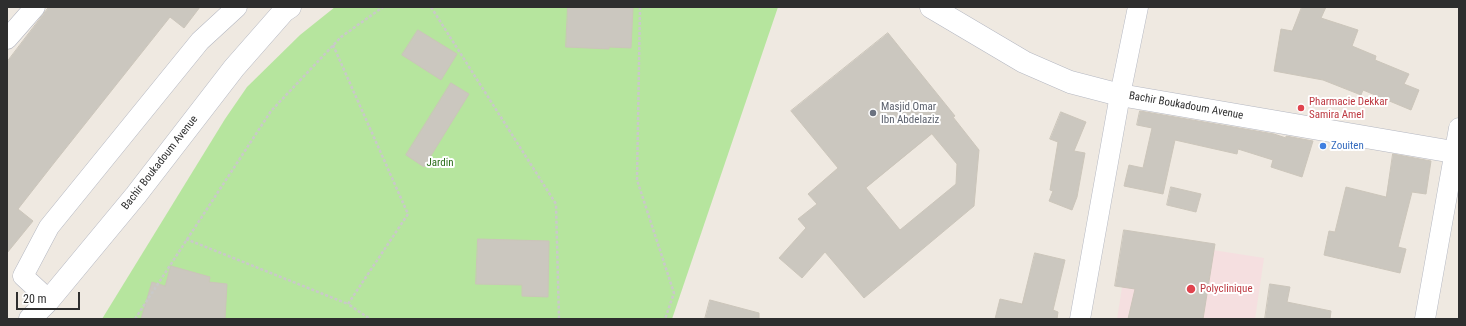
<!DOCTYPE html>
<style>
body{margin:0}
#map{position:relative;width:1466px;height:326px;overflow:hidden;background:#efe9e1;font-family:"Roboto Condensed",sans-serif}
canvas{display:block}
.frame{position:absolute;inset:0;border:8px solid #2e2e2e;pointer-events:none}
.scale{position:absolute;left:16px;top:292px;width:64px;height:18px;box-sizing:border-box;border:2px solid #2e2e2e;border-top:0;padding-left:5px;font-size:12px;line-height:14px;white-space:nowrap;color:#2e2e2e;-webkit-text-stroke:3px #fff;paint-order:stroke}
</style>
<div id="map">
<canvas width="1466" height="326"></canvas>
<div class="frame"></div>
<div class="scale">20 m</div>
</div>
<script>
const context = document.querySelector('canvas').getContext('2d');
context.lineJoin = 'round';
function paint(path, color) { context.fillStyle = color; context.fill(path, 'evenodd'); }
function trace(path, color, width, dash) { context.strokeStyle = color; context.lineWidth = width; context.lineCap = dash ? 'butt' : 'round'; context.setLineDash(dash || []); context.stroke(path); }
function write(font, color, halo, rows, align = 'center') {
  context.font = font + ' "Roboto Condensed",sans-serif'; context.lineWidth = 4; context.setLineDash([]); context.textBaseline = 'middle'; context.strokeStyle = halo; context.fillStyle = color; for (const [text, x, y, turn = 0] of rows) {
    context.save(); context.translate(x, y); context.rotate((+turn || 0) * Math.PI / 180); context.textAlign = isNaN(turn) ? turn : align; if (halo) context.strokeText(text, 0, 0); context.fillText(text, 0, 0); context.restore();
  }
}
paint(new Path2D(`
 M1130 237 1264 258 1255 319H1117Z`), '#f5dfe0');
paint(new Path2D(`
 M335 7H778L672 319H102L225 119 247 87 300 35Z`), '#b6e59e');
const building = new Path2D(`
 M49 7H200L184 28 170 17 54 163 18 209 33 221 7 253V62Z
 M568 7 633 8 631 48 609 47V49L566 47Z
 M1302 7H1326L1321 18 1358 30 1352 46 1376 56 1375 60 1409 74 1404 84 1419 90 1411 110 1363 90 1361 95 1323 80 1274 71 1281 29 1292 31Z
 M418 30 457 54 441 80 402 55Z
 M888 33 955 116 953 117 979 150 974 206 864 298 825 252 802 278 779 258 806 228 798 219 817 204 808 194 838 168 791 111ZM932 134 957 164 956 184 900 230 866 188Z
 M451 83 469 94 424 167 406 155Z
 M1140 111 1274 134 1286 138V136L1313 141 1302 177 1271 167 1273 160 1238 149 1237 154 1175 140 1163 194 1124 186 1129 165 1143 168 1152 128 1137 125Z
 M1061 112 1086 122 1074 151 1085 153 1077 197 1072 210 1049 201 1053 191 1050 190 1058 142 1050 139Z
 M1393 154 1431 161 1426 194 1412 192 1398 247 1406 249 1400 273 1324 255 1329 231 1335 232 1346 187 1386 197Z
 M1171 187 1201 194 1196 212 1167 205Z
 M1124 230 1215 244 1203 319H1128L1135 289 1115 286Z
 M478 239 549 241 548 297 522 296V285L476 284Z
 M1035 253 1065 260 1053 310 1058 312 1057 319H995L1000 299 1022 304Z
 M171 266 210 277 209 282 227 284 225 319H141L152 282 165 286Z
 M1270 284 1290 287 1287 302 1331 311 1330 319H1265Z
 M710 300 759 313V319H705Z`);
paint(building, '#cbc7bf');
trace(building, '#cbc5ba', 1);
const minor = new Path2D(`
 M7 39 35 7
 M49 300 23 276 49 227 200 41 237 7
 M1080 319 1120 95 1138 7
 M1425 319 1459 128`);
const tertiary = new Path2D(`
 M931 7 1024 62 1070 82 1120 95 1459 153
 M30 319 49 300 136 195 234 68 284 11 290 7`);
trace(minor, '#b4b7c1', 21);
trace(tertiary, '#b4b7c1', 23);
trace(new Path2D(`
 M431 7 556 204 559 319
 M640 7 637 180 674 293 665 319
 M333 45 408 214 348 304 370 319
 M186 239 348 304
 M135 319 271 111 341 37 383 7`), '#c9c9c9', 2.5, [3, 2]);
trace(minor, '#fff', 20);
trace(tertiary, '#fff', 22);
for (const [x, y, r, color] of [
 [1301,108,4,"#e0444e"],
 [873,113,4,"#6b7280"],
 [1323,146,4,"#3f7fe0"],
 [1191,289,5,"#e0444e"]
]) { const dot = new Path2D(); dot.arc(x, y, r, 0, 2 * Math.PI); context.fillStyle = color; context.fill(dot); trace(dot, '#fff', 1.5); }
write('11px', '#be3a42', '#fff', [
 ["Pharmacie Dekkar",1309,102],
 ["Samira Amel",1309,115],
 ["Polyclinique",1200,289]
], 'left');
write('11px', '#2e2e2e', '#fff', [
 ["Bachir Boukadoum Avenue",1186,106,10],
 ["Bachir Boukadoum Avenue",160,163,-52]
]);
write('11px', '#5b616d', '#fff', [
 ["Masjid Omar",881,107],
 ["Ibn Abdelaziz",881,120]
], 'left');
write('11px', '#366cbe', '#fff', [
 ["Zouiten",1331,146]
], 'left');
write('11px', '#2c6e1b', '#fff', [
 ["Jardin",440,163]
]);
</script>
